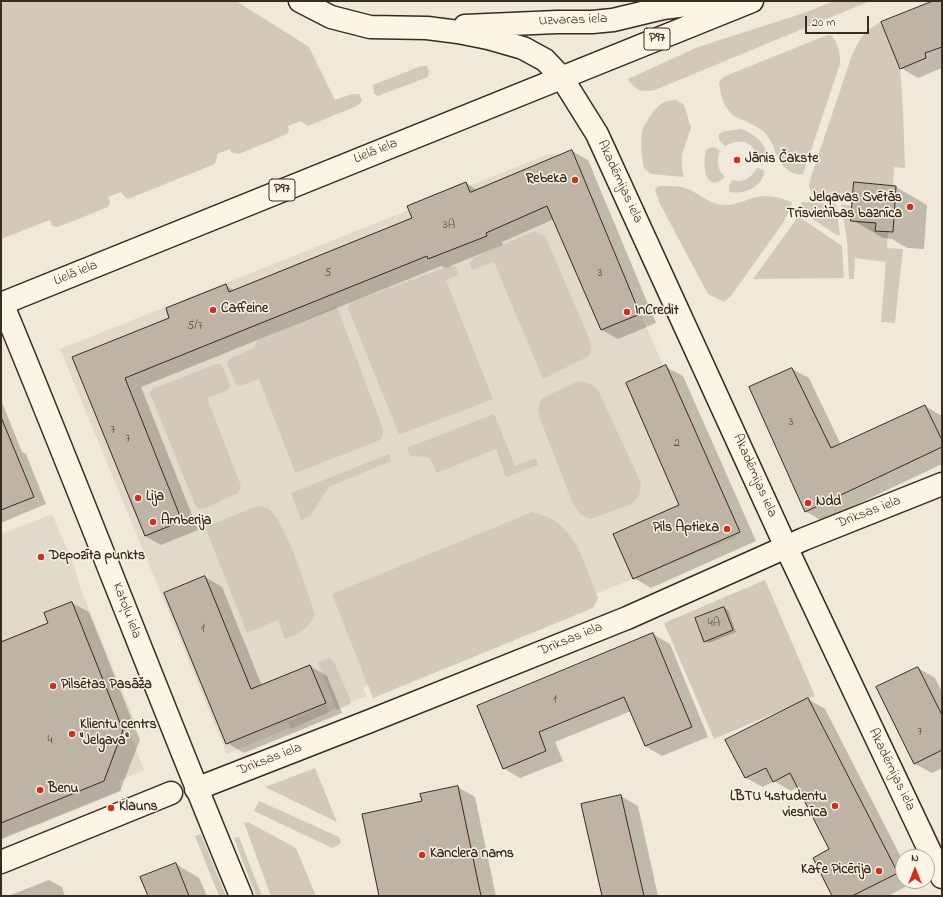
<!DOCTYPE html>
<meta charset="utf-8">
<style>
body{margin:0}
#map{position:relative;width:943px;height:897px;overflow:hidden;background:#f0e9d9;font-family:"Indie Flower",sans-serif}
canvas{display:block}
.frame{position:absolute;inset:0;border:2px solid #3b2a1e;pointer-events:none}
.north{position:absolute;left:895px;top:849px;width:40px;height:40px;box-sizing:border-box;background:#fcf5e5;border:1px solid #afa495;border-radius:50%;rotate:0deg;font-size:11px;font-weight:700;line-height:16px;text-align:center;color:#3b2a1e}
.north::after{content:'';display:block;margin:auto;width:14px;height:18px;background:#c8321e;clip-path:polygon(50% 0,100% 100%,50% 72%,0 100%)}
.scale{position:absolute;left:805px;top:16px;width:64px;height:18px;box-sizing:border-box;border:2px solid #3b2a1e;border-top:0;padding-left:5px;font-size:12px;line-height:14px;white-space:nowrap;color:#3b2a1e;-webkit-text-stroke:3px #fcf5e5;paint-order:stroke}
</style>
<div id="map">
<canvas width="943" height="897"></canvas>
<div class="frame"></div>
<div class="north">N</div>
<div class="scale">20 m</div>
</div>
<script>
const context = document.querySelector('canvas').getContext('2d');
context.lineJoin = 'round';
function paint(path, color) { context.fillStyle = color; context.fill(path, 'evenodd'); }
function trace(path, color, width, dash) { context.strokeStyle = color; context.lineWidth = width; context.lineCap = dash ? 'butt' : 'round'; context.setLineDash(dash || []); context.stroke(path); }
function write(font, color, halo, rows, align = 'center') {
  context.font = font + ' "Indie Flower",sans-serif'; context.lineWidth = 3; context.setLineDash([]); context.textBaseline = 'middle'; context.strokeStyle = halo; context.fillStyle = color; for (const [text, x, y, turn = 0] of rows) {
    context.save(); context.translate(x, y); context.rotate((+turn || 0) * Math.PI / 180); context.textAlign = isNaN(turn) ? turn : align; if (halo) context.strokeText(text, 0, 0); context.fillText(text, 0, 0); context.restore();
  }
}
paint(new Path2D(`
 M549 154 570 155 739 536 363 688 367 696 227 754 60 349Z
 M52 514 74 566 81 590 135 722 127 726 144 770 119 781 122 791 1 840V534Z`), '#e1d9c9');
paint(new Path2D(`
 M1 1H236L309 47 335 100 352 94H359L362 100 359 105 308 126 303 123 301 121 288 126 289 130 287 134 239 154 231 152 230 149 217 154V158L215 164 128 199 123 195 121 192 108 197 110 202 108 207 58 227 52 226 50 220 1 239Z
 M834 1H870L655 90C642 93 635 90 628 79L698 47 804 13Z
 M881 22 900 69 903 108 905 168 894 167 893 185 854 182 853 194H852V197L812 194 809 186 812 174 852 55C860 38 864 31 881 22Z
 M827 35H831C838 42 841 55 840 64L803 174C798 175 795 174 791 172 772 160 778 146 764 132 758 127 751 124 745 121 740 119 734 117 731 113 723 106 720 92 719 82L722 78 728 75Z
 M421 66H427L429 71 428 77 378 96 374 94 373 85Z
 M676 100 684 105 691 128 682 155V168L684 177 651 174 644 168C642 157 640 144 642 133 643 125 654 109 661 104 665 101 671 100 676 100Z
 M741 129C755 134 770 145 766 162H758C757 142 740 137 725 146 720 142 718 140 719 134L725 131Z
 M715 147 720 151C716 160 717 170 725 177 705 195 702 164 706 150L709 148Z
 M757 168 764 170C764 187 744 195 729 192V186L732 180C743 184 752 177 757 168Z
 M659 186C670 186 682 185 692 191 706 198 712 206 729 205 739 204 747 199 756 197 766 195 784 197 792 203L790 209 783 223 731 296 724 302 708 294 659 202 655 189Z
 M802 202 836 204 840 235 838 236 799 210Z
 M841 204 851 206V209L876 223 888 232 887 248 903 249 895 323 881 322 886 262 855 258 854 279H849L847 240Z
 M798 217 801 218 842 246 844 278 753 279Z
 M534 231 545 236 590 340 591 351 589 356 543 379 494 262 472 270 470 264 473 258Z
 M449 266 456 267 459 275 446 280 493 399 404 433 399 434 348 308 352 302Z
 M334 307 337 308 339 312 383 429C383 435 383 438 378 441L298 472H295L259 379 240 386 235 383 227 363 229 359 254 348 257 341Z
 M216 364H220L222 366 230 385 228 390 207 398 241 486 238 493 206 508 199 509 196 507 150 393 152 389Z
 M578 381 591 384 598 390 641 483 639 495 632 504 590 519 581 515 573 504 541 421 538 409 541 399Z
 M494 414 515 466 536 458 538 465 506 477 496 449 437 473 429 457 410 456 407 448Z
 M389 454 391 461 329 487 310 516 301 520 291 493Z
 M258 506C261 507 265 507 267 508 285 517 308 594 315 614 308 629 300 634 285 639L278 620 247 633 205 527Z
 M532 512C539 514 546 516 552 519 579 535 587 572 598 598L593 608 373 698 332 594Z
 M765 580 815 696 714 739 664 623Z
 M329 658 334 662 350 699V704L337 710 318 663Z
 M326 705 329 712 291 729 288 722Z
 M315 768 337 822 265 787Z
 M259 801 339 837 341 842 339 845 332 848 254 811Z
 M248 822 296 848 316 896H271L244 823Z
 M201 834 226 896H219L195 836Z
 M239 837 262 896H256L234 838Z`), '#d2c9ba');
paint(new Path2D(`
 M935 1H942V68L918 78 901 68Z
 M572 151 588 160 656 323 618 339 602 330 554 219 502 242 503 245 445 268 441 266 141 387 198 530 161 545 145 536 73 358 171 318 225 285 235 291 413 219 466 183 477 190Z
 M855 183 896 187 927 205 924 249 907 248 892 239 883 238 852 220Z
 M666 367 683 376 756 541 651 588 634 578 680 505Z
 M792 369 809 378 841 445 925 406 942 416V464L822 521 805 511Z
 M1 400 22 452 26 454 46 504 1 523Z
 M205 577 222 587 262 686 310 666 327 676 342 713 244 753 227 743Z
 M72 603 89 612 140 740 120 791 1 839V643L49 624Z
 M724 608 728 610 736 632 709 643 705 641Z
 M653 634 670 644 708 737 662 756 645 746 631 711 555 742 563 761 520 778 503 768 478 706Z
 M918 668 935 678 942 692V768L932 773 915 764 877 688Z
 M808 699 825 709 903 861V881H913L914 882 888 896H833L830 850 798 787 791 791 774 781 763 787 746 778Z
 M458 787 475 797 496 896H380L423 802Z
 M621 796 638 806 658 896H603Z
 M176 864 199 878 207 896H149Z
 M49 880 62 887 65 896H8Z`), '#0003');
const building = new Path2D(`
 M933 1H942V47L925 53 926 58 900 69 881 22Z
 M572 150 640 314 601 330 547 206 486 233 487 236 428 259 427 256 125 378 182 521 145 536 72 357 169 318 166 308 226 284 229 292 412 218 407 206 466 182 470 192Z
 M854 182 896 186 893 232 875 231 876 223 851 221Z
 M666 365 740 532 633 579 613 534 679 505 626 383Z
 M792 368 831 448 925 405 942 440V447L805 512 749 387Z
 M1 417 34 497 1 510Z
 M205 576 251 689 310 665 326 703 226 744 164 593Z
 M72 602 123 730 104 781 1 823V642L48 623 44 613Z
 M724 607 733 630 704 642 695 618Z
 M653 633 692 727 645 746 624 697 539 732 546 751 503 769 477 706Z
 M918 667 942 715V750L914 764 876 687Z
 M808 698 898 873 852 896H832L813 858 829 849 790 773 773 782 766 768 745 778 725 740Z
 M458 786 481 896H379L362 814 422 801 420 794Z
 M621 795 644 896H602L581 804Z
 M176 863 189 896H148L140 877Z`);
paint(building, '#beb3a4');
trace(building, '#3b2a1e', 1);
const minor = new Path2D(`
 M2 303C84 500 159 699 241 896
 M196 789 370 721 627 618 804 539 942 484
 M1 862 171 793`);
const major = new Path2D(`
 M300 1 331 17 370 27 427 28 458 32 488 38 523 48 545 60 562 78 597 134 786 547 942 877
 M465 26 557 22H592L613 20 663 8 717 1
 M1 304 752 1`);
trace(minor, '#3b2a1e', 25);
trace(major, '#3b2a1e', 25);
trace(minor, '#fcf5e5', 22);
trace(major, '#fcf5e5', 22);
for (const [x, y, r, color] of [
 [737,160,4,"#c8321e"],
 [575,180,4,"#c8321e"],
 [910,207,4,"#c8321e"],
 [213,310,4,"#c8321e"],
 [627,312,4,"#c8321e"],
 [138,498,4,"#c8321e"],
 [808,503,4,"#c8321e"],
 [153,522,4,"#c8321e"],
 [727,529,4,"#c8321e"],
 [41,557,4,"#c8321e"],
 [53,686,4,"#c8321e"],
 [72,734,4,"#c8321e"],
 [40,790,4,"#c8321e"],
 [835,806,4,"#c8321e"],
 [111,808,4,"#c8321e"],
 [422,855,4,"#c8321e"],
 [879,871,4,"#c8321e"]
]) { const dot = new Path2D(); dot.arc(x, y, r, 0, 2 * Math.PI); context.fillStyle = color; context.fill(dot); trace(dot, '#fcf5e5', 1.5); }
write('12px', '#5c4c40', null, [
 ["3A",449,226],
 ["5",328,274],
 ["3",600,274],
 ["5/7",195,327],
 ["3",791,423],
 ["7",113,431],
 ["7",128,440],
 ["2",677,444],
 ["4A",714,624],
 ["1",203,629],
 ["1",555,700],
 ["7",920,733],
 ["4",50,741]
]);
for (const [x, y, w] of [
 [657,39,26],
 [282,190,26]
]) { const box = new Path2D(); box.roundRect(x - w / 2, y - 11, w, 22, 3); context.fillStyle = '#fcf5e5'; context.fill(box); trace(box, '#3b2a1e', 1); }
write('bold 13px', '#3b2a1e', null, [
 ["P97",657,39],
 ["P97",282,190]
]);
write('14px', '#3b2a1e', '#fcf5e5', [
 ["Uzvaras iela",573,21,-2],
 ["Lielā iela",376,152,-22],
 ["Akadēmijas iela",619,182,65],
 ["Lielā iela",76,274,-22],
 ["Akadēmijas iela",754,476,66],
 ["Driksas iela",869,513,-21],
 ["Katoļu iela",126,611,69],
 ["Driksas iela",571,640,-22],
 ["Driksas iela",270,760,-21],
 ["Akadēmijas iela",891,770,64]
]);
write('bold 14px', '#3b2a1e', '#fcf5e5', [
 ["Jānis Čakste",745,160],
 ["Rebeka",567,180,"right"],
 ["Jelgavas Svētās",902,199,"right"],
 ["Trīsvienības baznīca",902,215,"right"],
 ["Caffeine",221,310],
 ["InCredit",635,312],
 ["Lija",146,498],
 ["Ndd",816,503],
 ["Amberija",161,522],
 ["Pils Aptieka",719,529,"right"],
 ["Depozīta punkts",49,557],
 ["Pilsētas Pasāža",61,686],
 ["Klientu centrs",80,726],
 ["\"Jelgava\"",80,742],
 ["Benu",48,790],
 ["LBTU 4.studentu",827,798,"right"],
 ["viesnīca",827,814,"right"],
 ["Klauns",119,808],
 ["Kanclera nams",430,855],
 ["Kafe Picērija",871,871,"right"]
], 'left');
</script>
